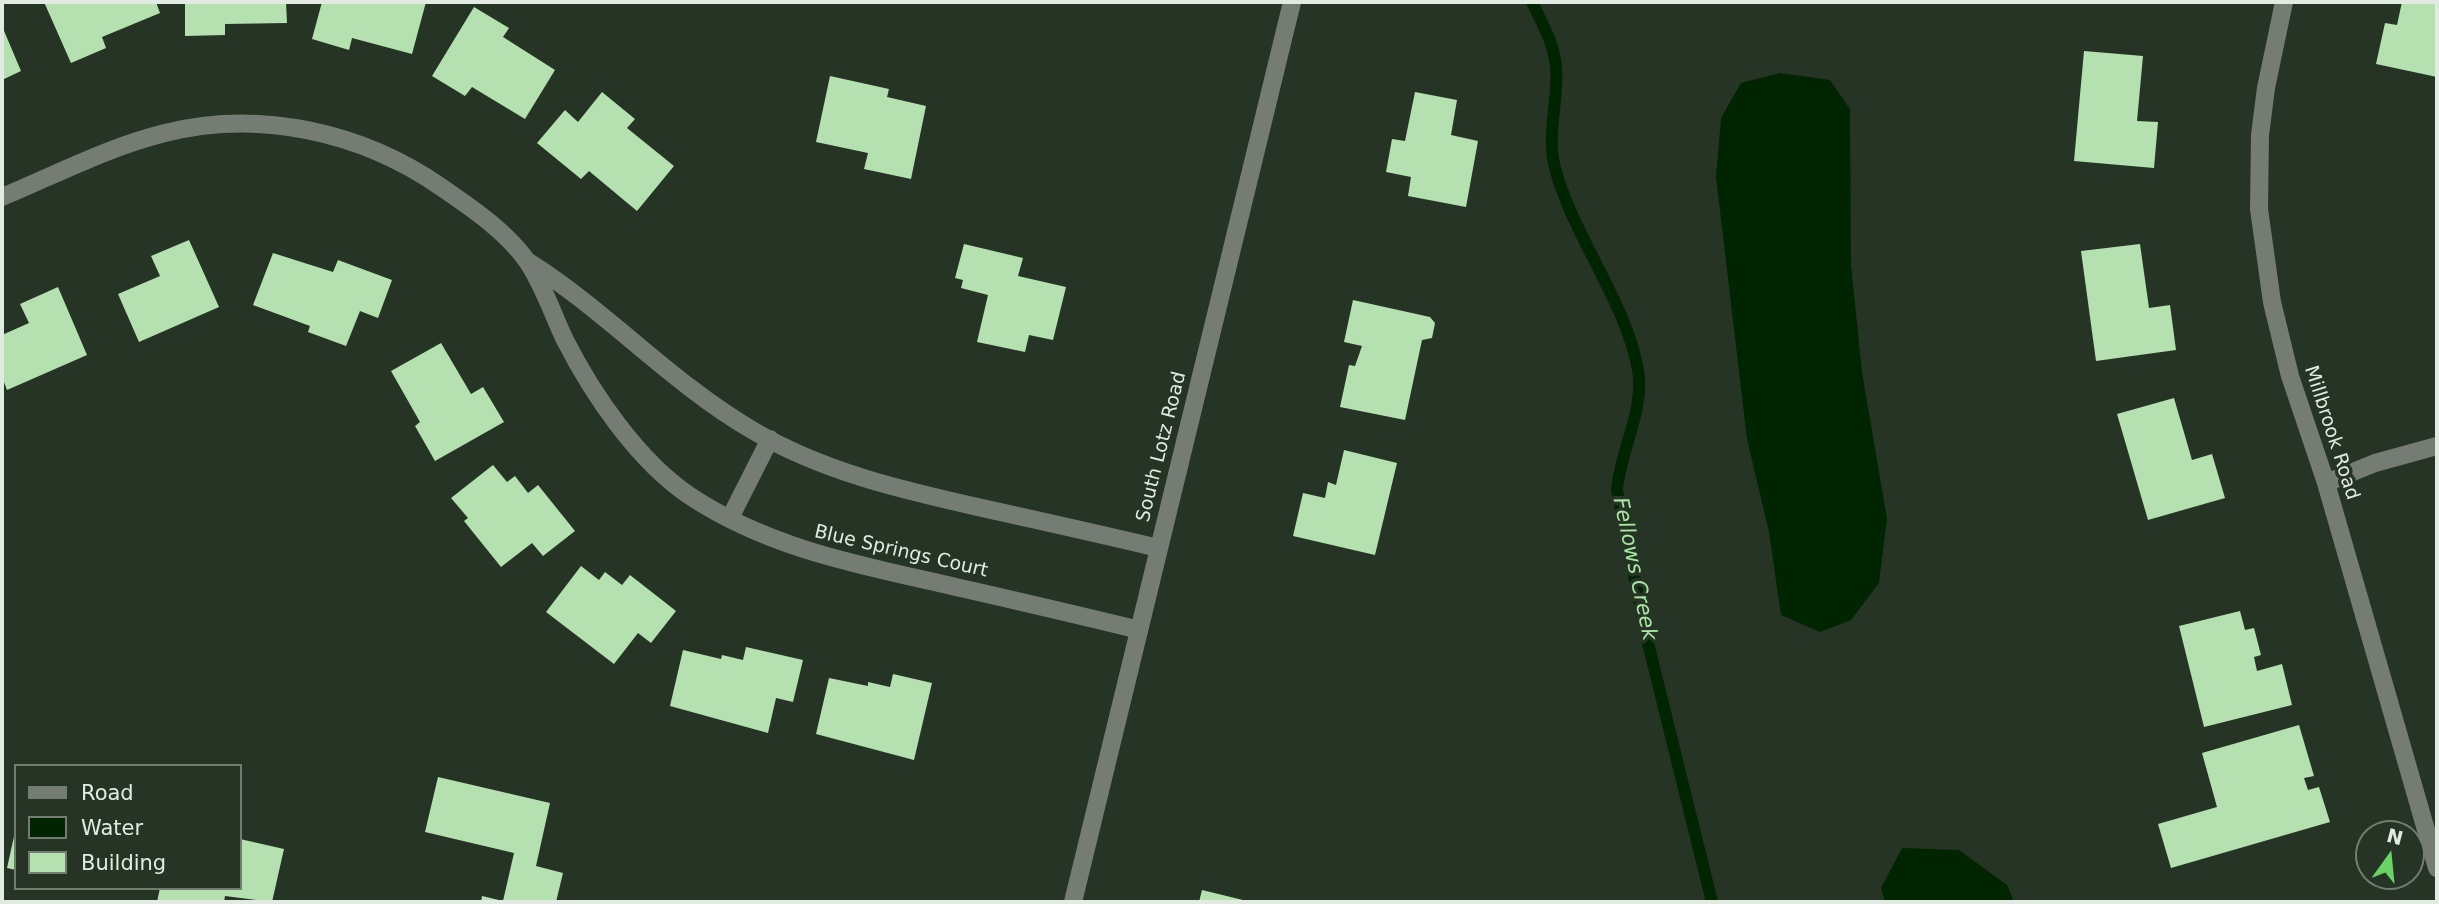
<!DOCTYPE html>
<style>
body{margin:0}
#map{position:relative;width:2439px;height:904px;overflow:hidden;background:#263425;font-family:"DejaVu Sans",sans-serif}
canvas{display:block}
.frame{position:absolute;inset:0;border:4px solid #e2ebe1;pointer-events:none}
.legend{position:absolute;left:14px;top:764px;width:228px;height:126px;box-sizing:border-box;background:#263425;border:2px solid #717d70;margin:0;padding:9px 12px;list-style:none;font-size:21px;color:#e2ebe1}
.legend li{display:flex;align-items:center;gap:14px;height:35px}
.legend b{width:35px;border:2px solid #717d70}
.north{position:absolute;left:2355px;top:820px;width:70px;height:70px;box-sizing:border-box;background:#263425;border:2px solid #717d70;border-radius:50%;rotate:15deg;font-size:19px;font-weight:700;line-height:28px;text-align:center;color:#e2ebe1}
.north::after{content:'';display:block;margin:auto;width:24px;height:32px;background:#69d464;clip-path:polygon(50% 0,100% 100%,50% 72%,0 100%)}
</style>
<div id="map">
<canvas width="2439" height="904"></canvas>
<div class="frame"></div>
<ul class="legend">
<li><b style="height:9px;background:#757c74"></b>Road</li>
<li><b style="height:19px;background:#002500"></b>Water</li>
<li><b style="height:19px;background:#b5e1b1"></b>Building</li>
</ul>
<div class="north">N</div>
</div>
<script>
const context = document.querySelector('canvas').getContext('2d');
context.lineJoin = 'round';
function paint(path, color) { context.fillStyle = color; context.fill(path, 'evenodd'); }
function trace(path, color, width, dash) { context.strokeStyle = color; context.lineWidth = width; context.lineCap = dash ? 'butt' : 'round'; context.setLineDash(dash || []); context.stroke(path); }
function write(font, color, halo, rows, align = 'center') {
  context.font = font + ' "DejaVu Sans",sans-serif'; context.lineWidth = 7; context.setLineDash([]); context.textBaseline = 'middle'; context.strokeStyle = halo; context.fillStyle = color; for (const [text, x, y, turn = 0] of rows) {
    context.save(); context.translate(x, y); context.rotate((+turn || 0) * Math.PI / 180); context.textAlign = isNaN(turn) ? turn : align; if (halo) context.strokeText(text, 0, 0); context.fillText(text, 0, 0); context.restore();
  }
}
paint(new Path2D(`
 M1780 73 1830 80 1850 109 1851 265 1862 372 1887 519 1879 583 1851 620 1820 632 1781 615 1769 532 1747 439 1716 177 1721 118 1741 83Z
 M1902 848 1959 850 2007 885 2014 902H1885L1881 888Z`), '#002500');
trace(new Path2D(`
 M1532 2C1542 23 1554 43 1556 67 1559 100 1546 134 1555 168 1573 236 1626 302 1638 370 1645 410 1620 451 1617 490L1646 635 1712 902`), '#002500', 12);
paint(new Path2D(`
 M44 2H156L160 13 102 37 106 48 71 63Z
 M185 2H286L287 23 225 24V35L185 36Z
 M322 2H426L412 54 352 38 349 50 312 39Z
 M2402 2H2437V77L2376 64 2385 23 2397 25Z
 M474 7 509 28 503 37 555 70 525 119 472 87 465 96 432 76Z
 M2 26 21 71 2 80Z
 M2084 51 2143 56 2137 121 2158 122 2154 168 2074 161Z
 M830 76 889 89 887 97 926 106 911 179 864 169 868 153 816 142Z
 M602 92 635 119 627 128 674 166 637 211 589 171 581 179 537 143 565 110 578 122Z
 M1415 92 1457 100 1451 135 1478 141 1466 207 1408 196 1411 177 1386 172 1392 139 1405 141Z
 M189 240 219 307 139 342 118 294 160 276 151 256Z
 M964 244 1023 258 1018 276 1066 287 1053 340 1029 335 1025 352 977 342 988 295 961 288 963 280 955 278Z
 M2140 244 2149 308 2170 305 2176 350 2096 361 2081 251Z
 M273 253 333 272 338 260 392 280 378 318 360 311 346 346 308 332 310 326 253 305Z
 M58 287 87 355 7 390 2 377V335L29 323 20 304Z
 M1353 300 1430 317 1435 323 1432 338 1422 340 1405 420 1340 407 1349 365 1355 366 1362 346 1344 342Z
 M441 343 471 394 483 387 504 422 435 461 415 426 420 422 391 371Z
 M2174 398 2192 460 2212 454 2225 498 2148 520 2117 414Z
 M1344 450 1397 463 1375 555 1293 536 1303 493 1325 498 1328 482 1336 485Z
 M493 465 507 482 515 476 528 493 538 485 575 531 543 556 532 543 501 567 464 521 468 518 451 498Z
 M581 566 599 580 605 572 622 585 630 575 676 611 651 643 638 633 614 664 546 612Z
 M2240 611 2245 630 2254 628 2261 655 2254 657 2257 671 2282 664 2292 705 2204 727 2179 626Z
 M746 647 803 660 793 702 776 698 768 733 670 706 683 650 721 659 722 655 743 660Z
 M893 674 932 683 914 760 816 734 829 678 868 686V682L890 687Z
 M2299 725 2314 776 2304 778 2308 790 2319 787 2330 822 2171 868 2158 824 2217 807 2202 753Z
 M438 777 550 803 536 866 563 873 556 902H481L482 896 503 901 514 853 425 832Z
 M15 832H16V870L7 868Z
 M240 839 284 849 272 902 225 896 224 902H157L160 888H240Z
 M1202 890 1247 901V902H1199Z`), '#b5e1b1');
trace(new Path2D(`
 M2284 2 2266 88 2260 135 2259 209 2272 302 2290 376 2326 483 2437 868
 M2 197C55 175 108 147 165 133 259 109 362 132 441 187 470 207 506 231 527 261 543 284 553 315 565 340 593 395 638 461 690 496 767 547 854 564 943 584 1008 599 1074 614 1139 630
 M527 261C607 311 670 382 752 430 823 472 902 490 982 508 1041 521 1100 534 1158 548
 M2326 483 2375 463 2437 446
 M730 518 770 439
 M1073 902 1292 2`), '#757c74', 18);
write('19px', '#e2ebe1', '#263425', [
 ["Millbrook Road",2331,433,72],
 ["South Lotz Road",1162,447,-76],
 ["Blue Springs Court",901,552,13]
]);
write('italic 21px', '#a9e7a4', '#263425', [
 ["Fellows Creek",1634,569,78]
]);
</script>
